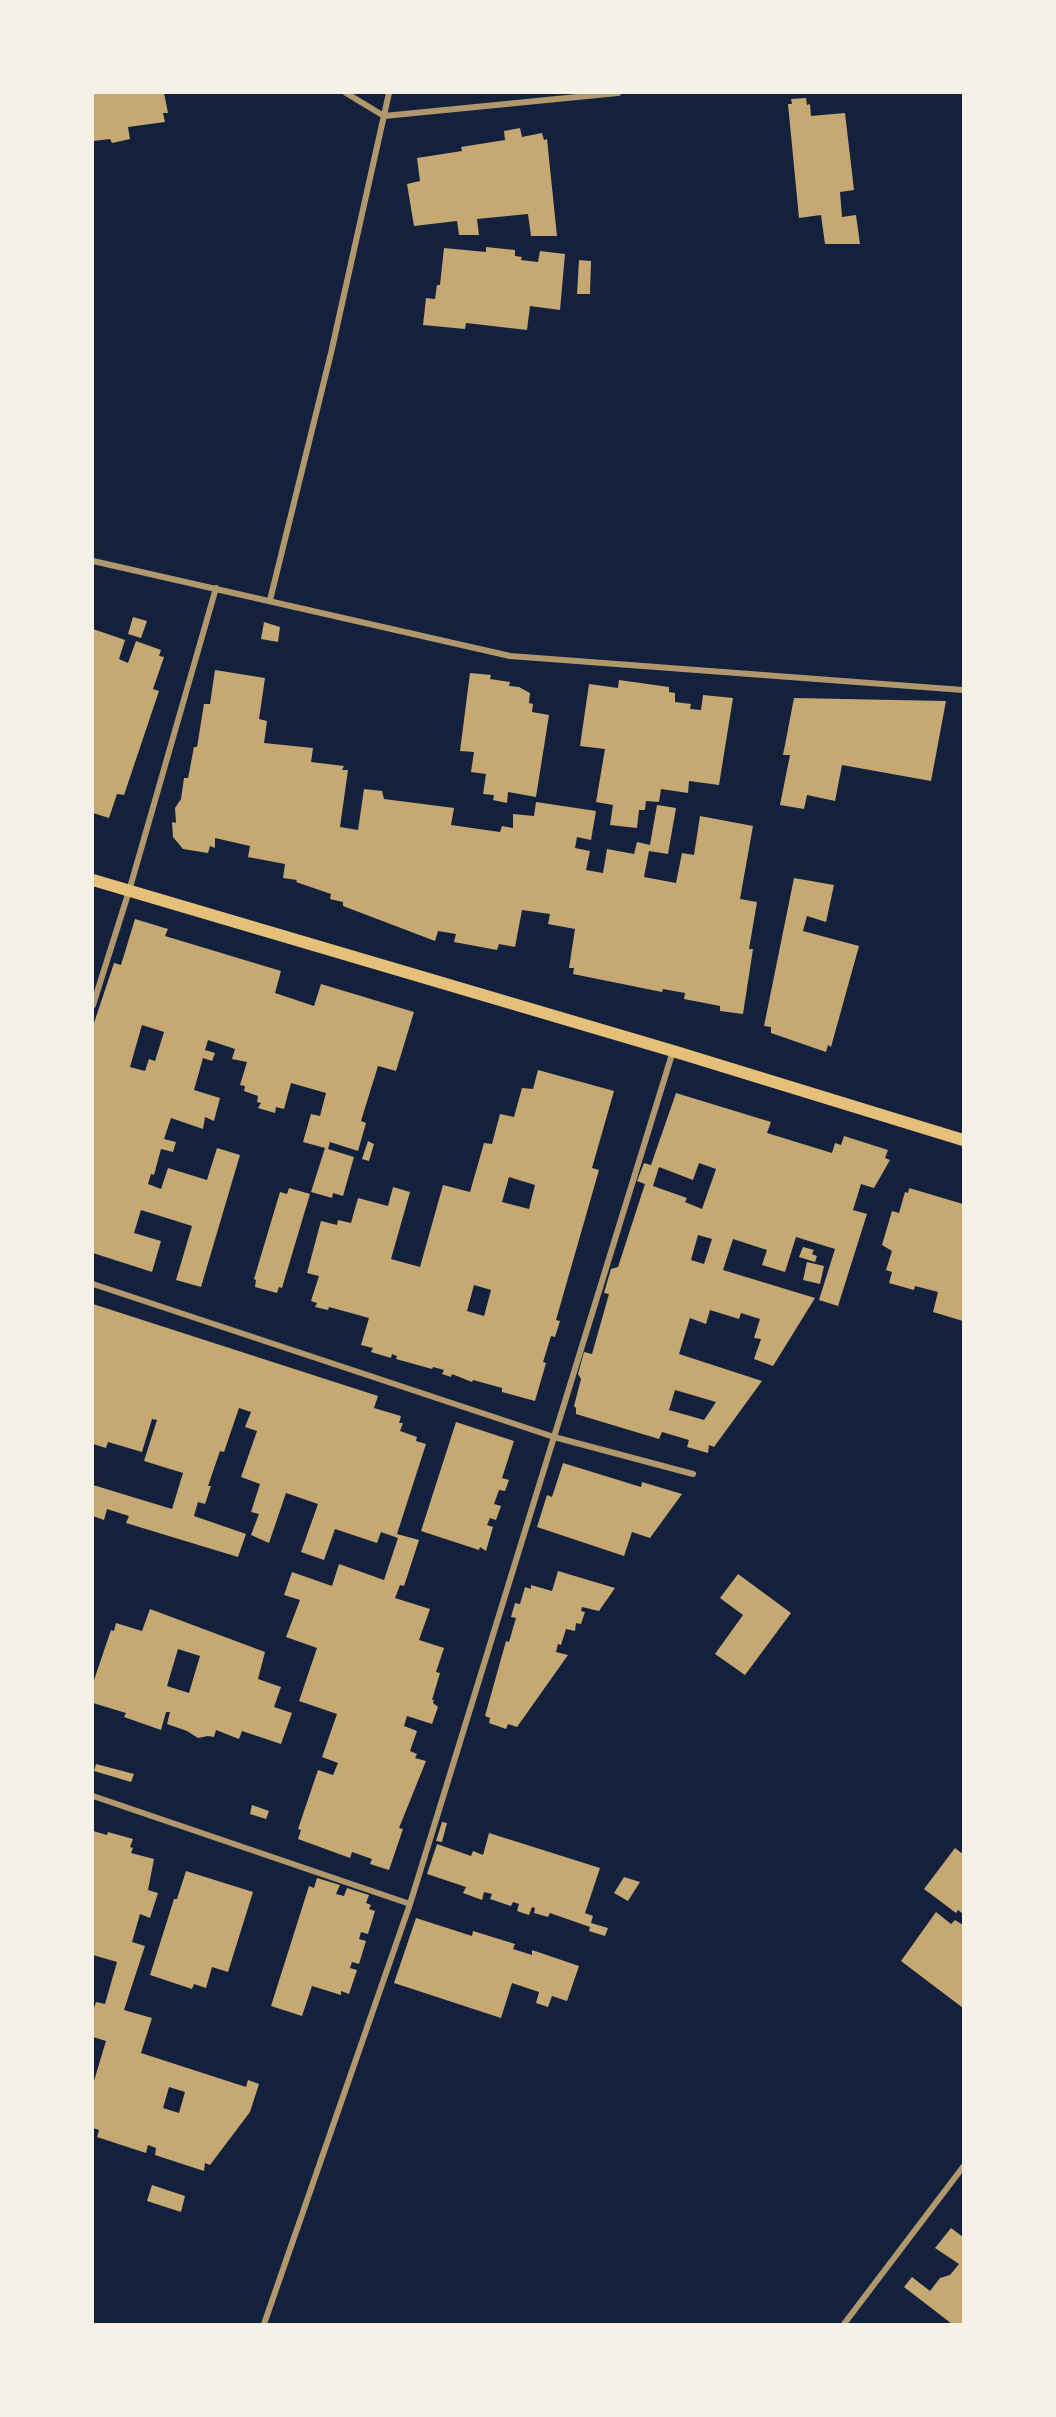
<!DOCTYPE html>
<style>
body{margin:0}
#map{position:relative;width:1056px;height:2417px;overflow:hidden;background:#14213d;font-family:"Varela Round",sans-serif}
canvas{display:block}
.frame{position:absolute;inset:0;border:94px solid #f6f1e7;pointer-events:none}
</style>
<div id="map">
<canvas width="1056" height="2417"></canvas>
<div class="frame"></div>
</div>
<script>
const context = document.querySelector('canvas').getContext('2d');
context.lineJoin = 'round';
function paint(path, color) { context.fillStyle = color; context.fill(path, 'evenodd'); }
function trace(path, color, width, dash) { context.strokeStyle = color; context.lineWidth = width; context.lineCap = dash ? 'butt' : 'round'; context.setLineDash(dash || []); context.stroke(path); }
paint(new Path2D(`
 M93 93H164L168 113H163L165 122 128 127 130 139 112 143 110 139 93 141Z
 M806 98 807 105 810 104 811 116 845 113 854 190 840 192 842 217 856 215 860 244H825L821 215 799 218 788 104H792L791 99Z
 M520 128 522 137 542 133 544 140 547 139 557 236H531L528 214 477 219 479 235H459L457 221 414 226 407 184 420 181 417 158 462 151 461 147 505 140 504 131Z
 M486 247 515 250V256L522 257 521 260 538 262 540 251 565 254 560 310 530 306 527 330 466 323 465 329 423 325 426 298 435 299 437 285H440L444 248 486 252Z
 M579 260 591 261 590 294H577Z
 M133 617 147 621 141 638 128 634Z
 M264 622 280 627 278 642 261 639Z
 M93 629 125 640 119 659 128 663 136 641 161 650 159 656 164 657 153 689 159 691 124 795 117 794 109 818 93 813Z
 M215 670 265 678 259 719 267 721 264 743 313 748 311 762 344 766 342 770H348L340 827 358 830 364 789 382 791 384 799 454 808 451 825 500 832 502 826 513 828V814L534 816 536 802 596 811 591 840 577 837 575 848 590 851 586 870 603 873 607 849 634 854 637 842 650 845 657 805 676 808 668 854 649 851 644 877 676 883 682 853 694 855 700 816 753 826 740 899 757 902 749 949H753L743 1014 720 1011V1006L684 999 685 993 663 989 662 992 573 974 574 968H569L575 929 548 924 550 914 522 910 515 947 499 944 497 950 454 942 456 934 438 931 435 941 343 906V902L330 899 331 894 296 882 297 880 283 878 285 864 248 857 250 846 215 838V848L210 846 208 853 183 849 173 837 172 822 176 823 175 808 181 799 184 778H188L194 747H197L204 704H210Z
 M470 673 491 675 490 679 510 682 509 686 519 687 530 693 529 703 533 704 532 712 549 715 536 797 508 792 507 803 493 800 494 795 483 794 486 774 471 772 474 752 460 751Z
 M619 680 669 687V692L675 693V702L691 704 690 709 701 710 703 695 733 698 719 785 689 781 688 793 661 789 659 802 646 801 645 810H639L637 828 610 825 613 805 596 802 605 749 580 746 589 684 618 688Z
 M794 698 946 701 931 781 842 765 835 801 807 795 804 809 780 805 790 755H783Z
 M794 878 834 885 826 922 807 916 803 931 859 946 831 1047 828 1045 826 1052 771 1033V1027L764 1026Z
 M135 919 168 929 165 936 281 971 275 993 314 1006 321 984 414 1012 396 1071 378 1066 361 1121 366 1123 358 1151 330 1142 328 1149 354 1157 343 1196 333 1193 332 1198 311 1192 325 1148 303 1142 311 1114 320 1116 326 1093 291 1083 284 1109 276 1107 275 1113 258 1108 261 1103 257 1102 258 1096 244 1091 245 1086 240 1085 247 1062 232 1059 235 1049 208 1040 205 1050 215 1053 212 1061 203 1058 194 1090 220 1098 214 1121 205 1117 203 1129 171 1118 164 1139 176 1142 173 1152 161 1149 154 1175 151 1174 148 1184 161 1189 168 1168 207 1180 217 1148 240 1155 201 1287 176 1280 192 1226 141 1210 134 1233 161 1241 152 1272 93 1253V1026L114 963 121 965ZM142 1025 164 1032 155 1061 149 1059 145 1071 130 1067Z
 M538 1070 614 1091 592 1168 599 1170 556 1320 560 1321 555 1337 551 1336 543 1362 546 1363 535 1401 502 1392V1388L473 1380 472 1382 452 1374 451 1377 442 1374 444 1370 433 1367 432 1369 396 1359 397 1356 392 1354 391 1358 371 1352 373 1348 361 1345 369 1318 329 1307 328 1310 315 1307 317 1303 311 1301 319 1276 307 1273 321 1221 337 1225 338 1220 351 1223 358 1198 388 1206 393 1187 410 1192 391 1259 420 1267 443 1185 470 1192 484 1143 492 1144 500 1114 514 1117 522 1088 533 1089ZM509 1177 535 1185 529 1209 502 1202ZM474 1285 491 1290 484 1316 467 1311Z
 M676 1093 771 1122 767 1133 832 1153 835 1143 841 1145 844 1136 888 1150 885 1158 890 1160 874 1188 861 1184 853 1210 867 1214 838 1306 819 1300 835 1249 796 1237 785 1272 762 1265 767 1250 733 1239 723 1270 815 1298 773 1366 754 1359 761 1339 754 1338 760 1319 741 1313 739 1319 710 1310 706 1324 690 1318 679 1354 762 1381 714 1447 709 1445 708 1453 687 1447 689 1440 662 1432 659 1439 576 1414V1408L574 1406 581 1379 578 1374 584 1352 592 1354 609 1294 604 1293 611 1269 618 1267 645 1184 637 1181 644 1163 651 1165ZM699 1163 716 1169 702 1209 685 1202 687 1198 653 1186 659 1167 693 1180ZM698 1235 712 1239 704 1264 691 1260ZM675 1390 716 1402 704 1420 669 1410Z
 M368 1141 374 1144 369 1161 362 1159Z
 M289 1188 310 1194 282 1288 279 1287 277 1293 255 1287 256 1280 254 1279 280 1192 287 1194Z
 M909 1188 963 1204V1321L933 1312 938 1292 915 1286 914 1290 889 1283 892 1272 886 1270 892 1251 882 1245 892 1211 899 1213 905 1192 908 1193Z
 M803 1247 814 1250 812 1254 817 1256 815 1262 799 1257Z
 M807 1262 824 1266 820 1284 803 1280Z
 M93 1304 378 1396 374 1408 401 1416 399 1423H403L400 1431 417 1437 416 1441 426 1444 397 1534 419 1540 404 1586 400 1585 395 1598 430 1609 419 1640 444 1648 436 1672 440 1673 432 1700H434L433 1703 438 1707 432 1724 407 1716 404 1726 417 1731 410 1751 417 1754 415 1758 426 1761 399 1828 403 1829 389 1870 370 1864 372 1859 352 1852 350 1858 298 1839 301 1830 298 1829 318 1770 333 1775 338 1763 322 1757 337 1714 299 1701 317 1648 286 1637 300 1600 284 1595 292 1572 332 1586 339 1564 384 1580 398 1538 381 1532 377 1543 335 1529 324 1560 301 1552 318 1504 286 1493 269 1543 251 1535 259 1514 251 1512 260 1484 241 1477 257 1431 245 1427 251 1412 239 1408 224 1452 220 1451 208 1486H211L205 1504 198 1502 194 1516 246 1534 238 1557 126 1523 129 1516 107 1509 104 1520 93 1516V1485L172 1509 183 1473 144 1461 157 1420 152 1419 142 1452 108 1442 106 1448 93 1444Z
 M456 1422 514 1441 502 1478 509 1480 505 1491 499 1490 494 1504 501 1506 496 1520 490 1518 487 1525 493 1527 486 1551 480 1547 479 1550 421 1531Z
 M563 1463 641 1487 642 1482 682 1494 650 1538 632 1532 624 1556 537 1527 547 1495 552 1497Z
 M558 1571 615 1588 599 1611 582 1607 581 1611 585 1612 581 1624 576 1623 575 1631 566 1629 561 1645 558 1644 556 1652 568 1655 517 1727 508 1724 506 1729 489 1723 490 1718 485 1716 506 1641 509 1642 516 1618 511 1617 515 1603 520 1604 525 1587 531 1589V1585L552 1591Z
 M738 1574 791 1613 745 1675 715 1654 743 1615 720 1598Z
 M150 1609 265 1652 258 1679 281 1687 274 1707 292 1713 281 1744 242 1731 239 1739 216 1730 214 1737 208 1736 198 1738 187 1731 167 1724 170 1712H166L161 1730 124 1717 126 1713 93 1703V1683L111 1630 114 1631 116 1623 142 1631ZM178 1649 200 1656 189 1693 167 1686Z
 M96 1764 134 1774 131 1782 94 1771Z
 M252 1805 269 1811 266 1819 250 1814Z
 M442 1822 447 1823 442 1842 436 1841Z
 M93 1831 107 1835 108 1832 133 1839 130 1847 133 1848 131 1853 154 1859 148 1890 158 1893 150 1918 140 1914 132 1942 145 1946 124 2010 152 2018 141 2053 246 2087 248 2080 259 2084 250 2112 210 2165 205 2163 204 2171 155 2155 156 2148 148 2145 146 2153 97 2137 99 2130 93 2128V2084L106 2041 93 2037V2011L96 2002 105 2004 117 1962 93 1955ZM169 2087 185 2092 179 2113 163 2108Z
 M489 1833 600 1868 585 1913 593 1916 591 1923 608 1928 605 1936 589 1931 590 1927 550 1913 548 1917 534 1913 535 1908 532 1907 529 1915 517 1911 519 1904 513 1902 511 1906 490 1899 492 1894 484 1892 482 1900 463 1893 466 1887 427 1874 437 1844 471 1856 473 1851 483 1855Z
 M955 1848 963 1854V1914L958 1910 956 1913 924 1889Z
 M186 1871 253 1892 228 1972 212 1967 206 1988 194 1984 192 1989 150 1975 174 1899H177Z
 M624 1877 640 1882 628 1901 614 1893Z
 M317 1878 340 1885 336 1894 344 1896 347 1888 369 1895 366 1903 371 1905 369 1909 375 1911 368 1934 361 1932 359 1939 366 1941 359 1964 352 1962 350 1968 357 1970 349 1994 341 1991V1995L312 1986 302 2016 271 2006 309 1886 314 1888Z
 M936 1912 951 1924 955 1920 963 1925V2008L901 1961Z
 M416 1918 472 1936 473 1931 515 1944 513 1949 532 1955V1950L579 1966 567 2001 552 1996 548 2007 536 2003 539 1992 512 1983 501 2018 394 1983Z
 M152 2185 185 2196 181 2212 147 2201Z
 M951 2228 963 2237V2324H952L904 2287 912 2277 930 2291 940 2278 950 2275 959 2264 935 2248Z`), '#c6a872');
trace(new Path2D(`
 M346 93 384 116 618 93
 M93 561 510 656 963 690
 M270 600 331 353 389 93
 M93 1005 129 891 216 588
 M93 1284 554 1437 693 1474
 M93 1796 410 1904
 M264 2324 410 1904 673 1051
 M844 2324 963 2167`), '#b1986c', 6);
trace(new Path2D(`
 M93 880 673 1051 963 1140`), '#e5c07b', 12);
</script>
